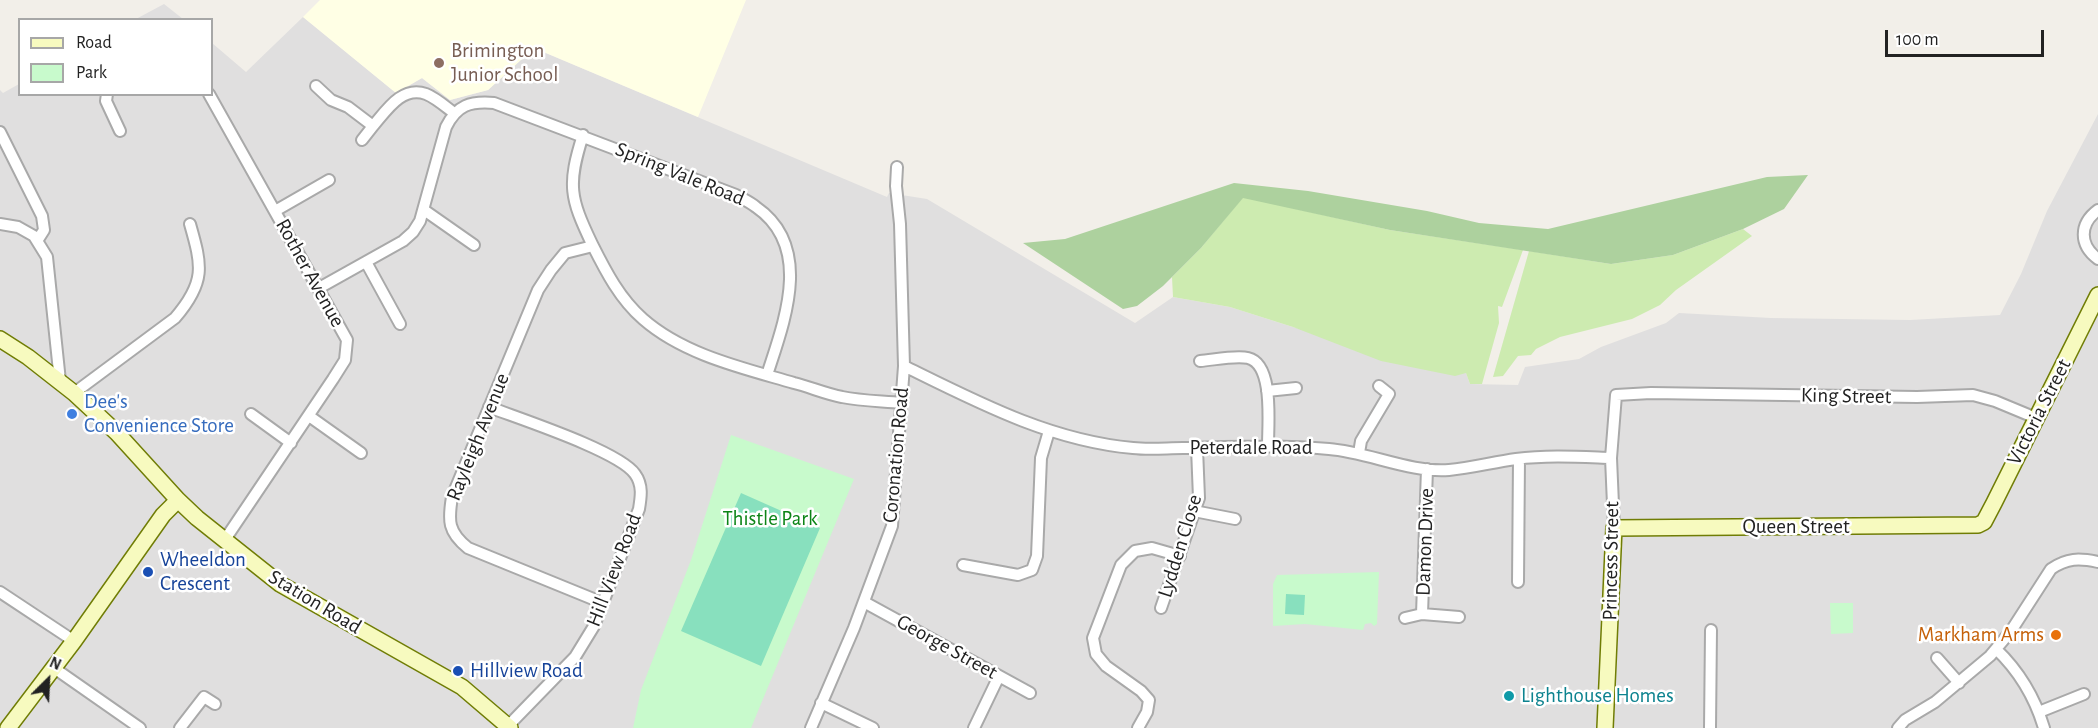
<!DOCTYPE html>
<style>
body{margin:0}
#map{position:relative;width:2098px;height:728px;overflow:hidden;background:#f2efe9;font-family:"Alegreya Sans",sans-serif}
canvas{display:block}
.legend{position:absolute;left:18px;top:18px;width:195px;height:78px;box-sizing:border-box;background:#fff;border:2px solid #a7a7a7;margin:0;padding:8px 10px;list-style:none;font-size:18px;color:#222}
.legend li{display:flex;align-items:center;gap:12px;height:30px}
.legend b{width:30px;border:2px solid #a7a7a7}
.north{position:absolute;left:18px;top:650px;width:60px;height:60px;-webkit-text-stroke:4px #fff;paint-order:stroke;rotate:24deg;font-size:16px;font-weight:700;line-height:24px;text-align:center;color:#222}
.north::after{content:'';display:block;margin:auto;width:21px;height:27px;background:#222;clip-path:polygon(50% 0,100% 100%,50% 72%,0 100%)}
.scale{position:absolute;left:1885px;top:30px;width:159px;height:27px;box-sizing:border-box;border:3px solid #222;border-top:0;padding-left:8px;font-size:18px;line-height:21px;white-space:nowrap;color:#222;-webkit-text-stroke:4px #fff;paint-order:stroke}
</style>
<div id="map">
<canvas width="2098" height="728"></canvas>
<ul class="legend">
<li><b style="height:8px;background:#f7fabf"></b>Road</li>
<li><b style="height:16px;background:#c8facc"></b>Park</li>
</ul>
<div class="north">N</div>
<div class="scale">100 m</div>
</div>
<script>
const context = document.querySelector('canvas').getContext('2d');
context.lineJoin = 'round';
function paint(path, color) { context.fillStyle = color; context.fill(path, 'evenodd'); }
function trace(path, color, width, dash) { context.strokeStyle = color; context.lineWidth = width; context.lineCap = dash ? 'butt' : 'round'; context.setLineDash(dash || []); context.stroke(path); }
function write(font, color, halo, rows, align = 'center') {
  context.font = font + ' "Alegreya Sans",sans-serif'; context.lineWidth = 5; context.setLineDash([]); context.textBaseline = 'middle'; context.strokeStyle = halo; context.fillStyle = color; for (const [text, x, y, turn = 0] of rows) {
    context.save(); context.translate(x, y); context.rotate((+turn || 0) * Math.PI / 180); context.textAlign = isNaN(turn) ? turn : align; if (halo) context.strokeText(text, 0, 0); context.fillText(text, 0, 0); context.restore();
  }
}
paint(new Path2D(`
 M164 4 183 19H136Z
 M303 17 396 93 422 78 450 100 488 90 534 48 887 197 889 193 927 199 1135 323 1173 297 1230 307 1293 327 1466 373 1470 384 1518 385 1525 367 1579 359 1601 347 1666 323 1679 313 1771 318 1910 320 2000 315 2021 274 2047 211 2098 114V728H0V90L3 93 19 84 20 94H212V43L246 72Z`), '#e0dfdf');
paint(new Path2D(`
 M320 0H746L698 117 534 48 488 90 450 100 422 78 396 93 303 17Z`), '#ffffe5');
paint(new Path2D(`
 M1243 197 1390 230 1523 250 1502 307 1498 306 1499 323 1482 384H1470L1466 373 1455 376 1381 361 1293 327 1230 307 1173 297 1172 277 1201 248Z
 M1743 229 1752 236 1676 290 1660 305 1632 319 1560 337 1536 349 1531 355 1518 356 1503 376 1493 377 1529 251 1611 264 1673 255Z`), '#cdebb0');
paint(new Path2D(`
 M1808 175 1784 209 1743 229 1673 255 1611 264 1390 230 1243 198 1201 248 1163 286 1137 306 1123 309 1023 243 1065 239 1234 183 1308 191 1427 211 1479 223 1548 229 1767 177Z`), '#add19e');
paint(new Path2D(`
 M731 435 854 479 751 728H633L641 690 691 560Z
 M1379 572 1377 624 1374 626 1371 623 1365 624 1363 630 1305 624 1273 626V584L1277 575Z
 M1830 603H1853V633L1831 634Z`), '#c8facc');
paint(new Path2D(`
 M741 493 820 528 761 666 681 631Z
 M1286 594 1305 595 1304 615 1285 614Z`), '#88e0be');
const street = new Path2D(`
 M316 86 331 100 348 107 373 126C386 111 402 85 426 94 436 98 446 107 454 113
 M107 94 106 101 120 131
 M209 94 347 340 345 360 333 379 224 541
 M0 132 42 216 44 230 37 241
 M583 135C567 185 570 198 592 244 606 272 620 299 643 319 684 355 743 368 794 383 810 387 826 394 842 397 861 401 882 401 902 403
 M362 140 373 126
 M424 210 474 245
 M2098 210C2079 224 2079 245 2098 259
 M275 211 329 180
 M0 224 18 227 34 236 47 257 60 381
 M593 246 565 253 551 270 538 290 452 497C448 521 448 532 468 548L603 603
 M366 262 400 324
 M319 288 403 241 413 232 420 221 446 127C457 105 470 101 494 103L736 195C743 199 750 202 756 207 814 247 784 322 767 375
 M1200 361C1213 360 1236 355 1248 358 1274 364 1268 423 1268 445
 M904 366C977 402 1051 441 1133 448 1150 450 1167 448 1183 448 1232 447 1280 445 1329 449 1368 452 1410 473 1449 470 1471 468 1494 462 1516 459 1548 455 1580 457 1611 458
 M1267 391 1296 388
 M74 393 175 318C206 282 202 266 190 224
 M489 407C520 419 619 451 635 474 643 485 641 497 639 509L594 626 575 657 508 726
 M251 414 291 443
 M309 416 361 453
 M1359 453 1361 441 1389 394 1379 386
 M1194 511 1235 519
 M1614 528 1611 458 1616 395 1651 393 1917 397 1973 395 1995 401 2036 418
 M963 565 1018 575 1032 570 1037 556 1041 458 1049 431
 M1518 582 1519 459
 M0 592 74 641
 M864 602 1030 693
 M1161 608 1199 498 1197 448
 M1422 614 1427 469
 M1405 618 1422 614 1459 617
 M1996 649C2018 670 2035 698 2044 728
 M1937 658 1959 683
 M54 668 140 728
 M821 703 873 728
 M2039 712 2084 694
 M180 728 204 697 215 704
 M811 728 854 628 892 526 904 366 900 224 896 186 897 167
 M974 728 999 676
 M1138 728 1147 712 1149 700 1141 691 1106 666 1096 654 1093 638 1121 565 1135 551 1152 548 1180 556
 M1710 728 1711 630
 M1898 728 1905 720 1935 702 1990 656 2011 631 2051 569C2067 558 2079 558 2098 562`);
const secondary = new Path2D(`
 M0 339 28 357 74 393 117 433 178 500 197 518 280 584 462 687 510 728
 M8 728 74 641 163 515 178 500
 M1605 728 1614 528 1978 525 1984 522 1994 503 2098 295`);
trace(street, '#a9a9a9', 14);
trace(secondary, '#707d05', 18);
trace(street, '#fff', 10);
trace(secondary, '#f7fabf', 15);
for (const [x, y, r, color] of [
 [439,63,6,"#8d6e63"],
 [72,414,6,"#3f7fe0"],
 [148,572,6,"#1a4fb4"],
 [2056,635,6,"#e8710a"],
 [458,671,6,"#1a4fb4"],
 [1509,696,6,"#0f9aa8"]
]) { const dot = new Path2D(); dot.arc(x, y, r, 0, 2 * Math.PI); context.fillStyle = color; context.fill(dot); trace(dot, '#fff', 2); }
write('21px', '#785e54', '#fff', [
 ["Brimington",451,51],
 ["Junior School",451,75]
], 'left');
write('21px', '#222', '#fff', [
 ["Spring Vale Road",680,174,22],
 ["Rother Avenue",310,273,61],
 ["King Street",1846,396,1],
 ["Victoria Street",2039,412,-63],
 ["Rayleigh Avenue",478,437,-68],
 ["Peterdale Road",1251,448],
 ["Coronation Road",896,455,-85],
 ["Queen Street",1796,527],
 ["Damon Drive",1425,542,-88],
 ["Lydden Close",1180,546,-73],
 ["Princess Street",1611,561,-89],
 ["Hill View Road",614,570,-69],
 ["Station Road",315,602,31],
 ["George Street",947,647,29]
]);
write('21px', '#366cbe', '#fff', [
 ["Dee's",84,402],
 ["Convenience Store",84,426]
], 'left');
write('21px', '#0c8416', '#fff', [
 ["Thistle Park",770,519]
]);
write('21px', '#164399', '#fff', [
 ["Wheeldon",160,560],
 ["Crescent",160,584],
 ["Hillview Road",470,671]
], 'left');
write('21px', '#c56008', '#fff', [
 ["Markham Arms",2044,635]
], 'right');
write('21px', '#0d838f', '#fff', [
 ["Lighthouse Homes",1521,696]
], 'left');
</script>
